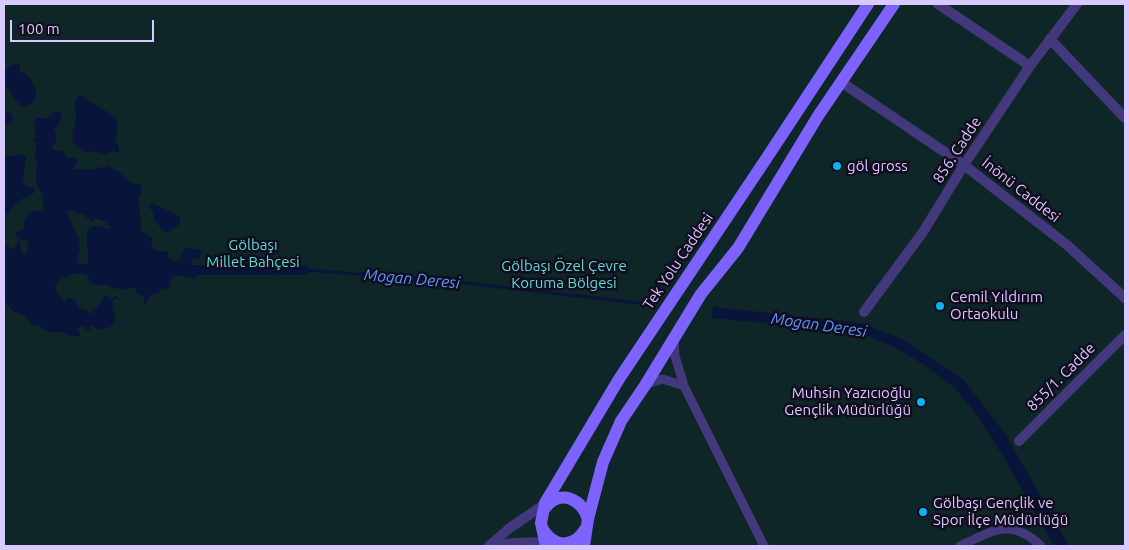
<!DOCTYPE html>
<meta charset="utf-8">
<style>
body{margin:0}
#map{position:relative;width:1129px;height:550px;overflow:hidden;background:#120c1f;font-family:Ubuntu,sans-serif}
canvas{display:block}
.frame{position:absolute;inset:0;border:5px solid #d8caff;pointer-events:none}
.scale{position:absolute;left:10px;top:20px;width:144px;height:22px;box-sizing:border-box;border:2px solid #d8caff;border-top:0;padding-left:6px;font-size:15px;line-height:18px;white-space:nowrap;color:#d8caff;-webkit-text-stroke:4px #120c1f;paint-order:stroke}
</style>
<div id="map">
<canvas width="1129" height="550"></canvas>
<div class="frame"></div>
<div class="scale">100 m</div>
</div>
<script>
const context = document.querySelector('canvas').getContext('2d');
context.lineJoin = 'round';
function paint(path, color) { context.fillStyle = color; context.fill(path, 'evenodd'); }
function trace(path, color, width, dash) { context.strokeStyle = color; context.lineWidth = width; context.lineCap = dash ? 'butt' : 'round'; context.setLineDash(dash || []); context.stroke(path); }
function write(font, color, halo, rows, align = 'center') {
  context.font = font + ' Ubuntu,sans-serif'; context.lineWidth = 5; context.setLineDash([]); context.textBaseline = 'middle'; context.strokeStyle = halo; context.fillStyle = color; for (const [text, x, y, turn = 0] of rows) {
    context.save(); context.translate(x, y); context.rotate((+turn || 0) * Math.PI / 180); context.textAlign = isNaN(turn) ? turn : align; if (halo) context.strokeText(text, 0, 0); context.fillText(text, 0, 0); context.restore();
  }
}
paint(new Path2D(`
 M4 4H1125V546H4Z`), '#0f2628');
paint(new Path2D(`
 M17 63 20 65V71L30 77 36 92V97L33 102 25 108C13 103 13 90 4 85 4 72 5 67 17 63Z
 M82 95C89 103 114 113 117 121 118 127 116 135 115 141L119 148V152H116L114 151 105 154 94 151 91 153 83 152 72 141 73 137C71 131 73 131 75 125 78 114 72 105 78 96Z
 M4 110 12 114 13 117 12 122 6 125 4 124Z
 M59 111 62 115 59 125 54 130 57 134 56 141 52 148 53 150 64 152 67 159 73 157 77 159V163L74 169 93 170 99 167 103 168 107 165 119 172 130 183 141 185V191L138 201 140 211 141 230 153 239 151 244 154 250 168 252V257L175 261 181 258 184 248 198 249 201 252 199 259H192L191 261 193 265 199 267 201 269C200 273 198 276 194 279L176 275 171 278 170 287 168 289 163 288 158 293 150 295 145 306 143 296 137 293 135 288 118 289 105 285 92 284 86 274C92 259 84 244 88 229L93 226 109 229 110 227 104 221 94 218V221H90L84 215 78 214 73 210 68 211 67 212 79 240 80 249 75 273 69 275 68 278 62 277 55 285 56 291 64 302 68 298 75 300 78 308 87 310 89 313H92L102 302 104 295 112 298 116 296 118 297V299H114C110 305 114 312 116 318L112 326C103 331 98 330 90 325V329L88 331 83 326 77 329 80 334 79 336H71L60 332 53 333 47 331 41 327 32 325 25 316 14 312 4 301V245L14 249 17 244 15 242 20 241 21 252 27 254 28 241 20 239 16 235V232C29 230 21 219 30 213 33 210 38 212 42 211L44 207 42 194 36 183 37 161 35 157 36 144 33 140 36 135 34 121 36 118H47L53 113Z
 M23 155 26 156 23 184 35 189 33 194 18 201 4 217V156Z
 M151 203 170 211 180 218V223L171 231 165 232 154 220 153 212 150 208Z
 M713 307 843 321 864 324 904 340 964 380 1006 435 1069 546H1054L1006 461 977 415 954 387 923 364 898 349 873 338 849 331 712 318Z`), '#09143b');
trace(new Path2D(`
 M304 270 430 279 639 303`), '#09143b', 3);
trace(new Path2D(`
 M63 269H101
 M188 270H304`), '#09143b', 10);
trace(new Path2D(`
 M646 384 663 379 684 386 675 356 674 339
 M684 386 764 546
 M960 546C993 531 1010 517 1041 546`), '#44387d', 9);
trace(new Path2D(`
 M938 4 1030 66
 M1050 39 1125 118
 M841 82 964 165 1067 245 1125 298
 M864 312 923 232 964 165 1030 66 1077 4
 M1019 441 1125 335
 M489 546 511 527 548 502
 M498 546 511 543 551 542`), '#44387d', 10);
trace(new Path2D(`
 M545 508C560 489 581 498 588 519
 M542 528C554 549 575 548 586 528
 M546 546 541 523 545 503 619 379 766 159 868 4
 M584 546 588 519 603 462 621 421 646 384 701 294 738 248 818 116 894 4`), '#7d62fe', 12);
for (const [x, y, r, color] of [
 [837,166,5,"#02b7f3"],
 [940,306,5,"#02b7f3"],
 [921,402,5,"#02b7f3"],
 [923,512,5,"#02b7f3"]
]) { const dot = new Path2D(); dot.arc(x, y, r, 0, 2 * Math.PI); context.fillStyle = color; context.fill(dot); trace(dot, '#120c1f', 2); }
write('15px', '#d8caff', '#120c1f', [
 ["856. Cadde",957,150,-57],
 ["İnönü Caddesi",1021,190,38],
 ["Tek Yolu Caddesi",678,261,-56],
 ["855/1. Cadde",1061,377,-45]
]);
write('15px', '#d8caff', '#120c1f', [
 ["göl gross",847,166],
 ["Cemil Yıldırım",950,297],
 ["Ortaokulu",950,314],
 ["Muhsin Yazıcıoğlu",911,393,"right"],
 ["Gençlik Müdürlüğü",911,410,"right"],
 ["Gölbaşı Gençlik ve",933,503],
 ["Spor İlçe Müdürlüğü",933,520]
], 'left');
write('15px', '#58ddcf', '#120c1f', [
 ["Gölbaşı",253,245],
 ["Millet Bahçesi",253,262],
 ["Gölbaşı Özel Çevre",564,266],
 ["Koruma Bölgesi",564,283]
]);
write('italic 16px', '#5999fe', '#120c1f', [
 ["Mogan Deresi",412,279,5],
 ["Mogan Deresi",819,325,8]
]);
</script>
